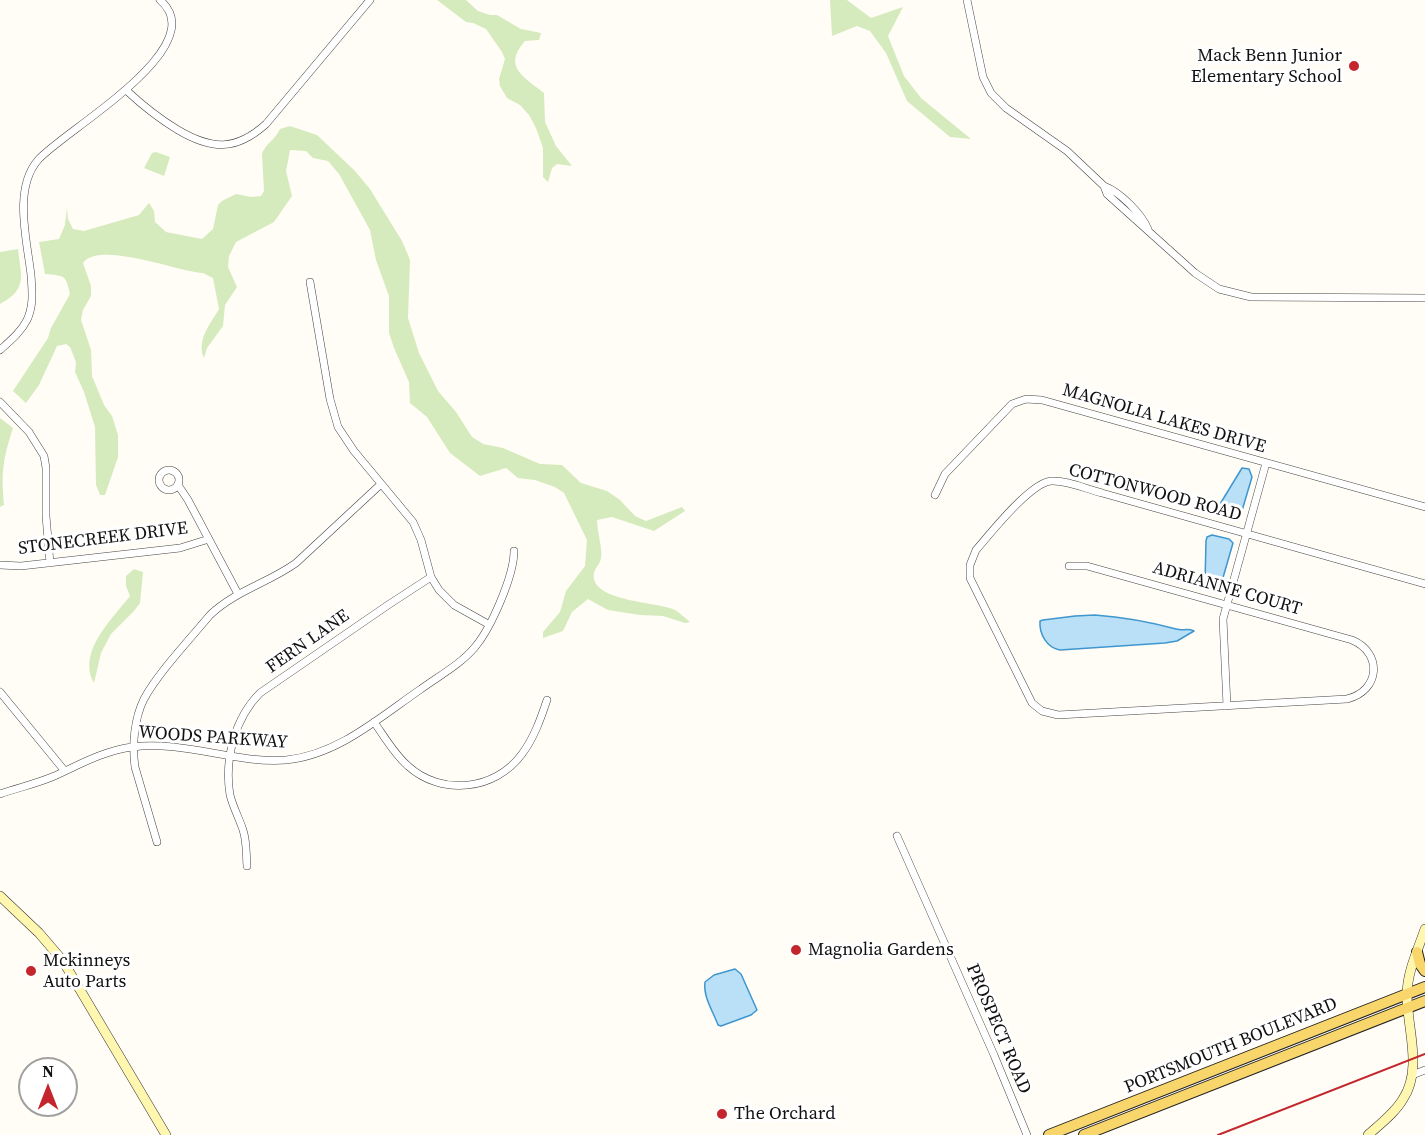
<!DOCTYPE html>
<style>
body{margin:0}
#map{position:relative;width:1425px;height:1135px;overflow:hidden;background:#fffdf5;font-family:"Source Serif 4",serif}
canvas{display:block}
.north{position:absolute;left:18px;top:1057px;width:60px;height:60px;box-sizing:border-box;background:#fff;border:2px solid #a0a0a0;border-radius:50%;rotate:0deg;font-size:16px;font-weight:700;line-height:24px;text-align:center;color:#111}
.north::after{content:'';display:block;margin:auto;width:21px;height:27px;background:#c4262e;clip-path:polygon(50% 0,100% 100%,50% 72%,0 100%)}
</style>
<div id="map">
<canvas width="1425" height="1135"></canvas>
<div class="north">N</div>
</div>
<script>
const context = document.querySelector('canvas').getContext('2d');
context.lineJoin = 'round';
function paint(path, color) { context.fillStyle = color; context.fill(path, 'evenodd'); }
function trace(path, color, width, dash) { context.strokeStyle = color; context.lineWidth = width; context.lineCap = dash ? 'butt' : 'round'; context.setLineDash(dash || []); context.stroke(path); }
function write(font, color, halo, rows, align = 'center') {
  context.font = font + ' "Source Serif 4",serif'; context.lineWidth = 6; context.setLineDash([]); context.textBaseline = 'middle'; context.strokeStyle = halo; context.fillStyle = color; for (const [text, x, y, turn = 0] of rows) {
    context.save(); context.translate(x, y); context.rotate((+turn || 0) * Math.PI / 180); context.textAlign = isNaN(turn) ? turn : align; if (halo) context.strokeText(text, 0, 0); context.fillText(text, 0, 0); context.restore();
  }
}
paint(new Path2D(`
 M437 0H466L478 11 490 15H497L521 29 541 33 539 40 525 41C502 67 524 77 544 93L545 122 556 146 572 166 557 164 552 168 548 182 543 177V148L536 128 529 115 520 105 507 98 500 86 499 79 505 59 502 52 486 29 473 23 466 22Z
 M830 0H847L871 18 903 7 888 36 904 76 921 98 971 139 950 137 907 101 886 53 870 31 857 26 832 36Z
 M290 126 317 135 355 171 370 189 402 241 410 260 408 318 419 353 438 391 456 412 472 437 483 444 503 448 540 464 562 465 581 483 607 491 620 500 635 516 646 521 682 507 685 511 654 531 612 517 597 520C597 530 603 551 601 558 600 566 592 569 594 579 599 602 659 602 675 610 680 613 685 618 690 622L685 623 663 616 640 615 608 610 588 599 572 612 563 631 543 638V632L560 612 566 591 585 566 587 540 564 493 555 487 535 480 518 478 506 468 480 476 450 453 427 417 410 403 409 382 394 348 389 333V296L376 260 370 230 339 174 328 161 313 158 306 151 290 150 286 171 292 196 274 222 236 242 229 256 228 267 237 287 225 305 223 326 207 348 204 358C196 340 211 323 219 309L213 278 203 273C179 272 98 240 83 263L91 286V296L83 310 81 320 91 350 92 376 104 405 112 416 118 435V457L105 495H100L96 485 95 427 84 392 75 372 76 362 70 347 66 344 57 346 39 385 26 403 13 391 48 338 51 328 70 294C66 274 64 276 45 274L39 242 59 239 65 225 67 208 68 219 73 229 84 231 139 215 149 203 154 211 155 222 166 232 202 239 213 229 218 205 222 201 236 194 251 197 261 196 264 191 262 154C265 144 276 139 280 129Z
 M156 152 170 157 164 176 144 168 152 153Z
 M18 249C21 276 28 289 0 304V252Z
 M0 418 13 428C3 459 1 472 4 505L0 507Z
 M134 569 143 572 140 603 134 611 111 634 101 653 94 683C77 652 112 619 130 596L126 586V576Z`), '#d5ebbd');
const water = new Path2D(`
 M1242 468 1249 469 1252 477 1241 514 1236 518 1220 515 1217 509Z
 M1212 535 1229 539 1233 543 1220 588 1215 591 1208 588 1205 583 1206 541 1207 537Z
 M1095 615C1123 617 1150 622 1176 629 1182 631 1188 628 1194 631L1177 641 1165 643 1060 650C1047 648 1039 634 1040 621L1043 620 1075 616Z
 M735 969 741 974 757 1010 751 1015 721 1026 718 1025C713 1011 703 997 705 982L714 975Z`);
paint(water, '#b9e0f7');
trace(water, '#3f96cf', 1.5);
const minor = new Path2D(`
 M967 0 983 77 991 93 1006 108 1067 151 1104 186C1120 192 1141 213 1148 229
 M126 90C142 105 158 118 178 130 212 150 236 151 266 124L370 0
 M1104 186 1107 194 1195 273 1219 289 1251 297 1425 298
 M310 282 330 399 338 427 354 451 413 522 421 540 431 577 439 590 454 605 488 624
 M0 350C10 341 21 332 27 320 34 305 32 290 31 275 27 240 13 189 38 160 63 131 215 47 160 0
 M0 402 29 432 44 456 46 468V516L50 563
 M159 480a10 10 0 1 1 20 0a10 10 0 1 1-20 0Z
 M178 485 188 500 238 594
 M935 495 945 474 1012 404 1026 399 1042 400 1425 507
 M0 565 21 566 180 548 209 539
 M1069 566H1087L1352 640C1383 653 1380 691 1347 699L1058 715 1042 711 1032 703 970 578V565L976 550C990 534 1030 483 1051 481 1067 480 1086 489 1102 493L1425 584
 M0 692 64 770
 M1227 706 1223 619 1266 463
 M374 722C384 736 394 754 408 766 441 796 495 791 522 754 534 738 541 718 547 700
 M0 794C17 788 35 784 52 777 79 765 103 751 132 747 184 740 236 764 286 760 338 755 380 717 421 689 439 676 461 664 475 647 491 628 514 576 514 551
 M897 836 994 1055 1027 1135
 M157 842 135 767C132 746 134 719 144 699 158 673 190 639 210 615 235 591 268 583 296 563L381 484
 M247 866C246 854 247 842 243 830 239 818 233 807 230 795 224 759 235 718 260 693L388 605 431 577
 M1412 1075 1425 1070`);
const secondary = new Path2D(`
 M0 896 39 933 63 961 166 1135
 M1368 1135C1380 1124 1395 1113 1403 1099 1423 1069 1407 1028 1407 995 1407 972 1418 950 1425 929`);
const primary = new Path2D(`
 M1417 952 1420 964 1425 971
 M1049 1135 1425 987
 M1084 1135 1425 1001`);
trace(minor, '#444', 8);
trace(secondary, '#333', 10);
trace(primary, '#222', 12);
trace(minor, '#fff', 7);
trace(secondary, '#fff6b0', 9);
trace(primary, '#f9d66b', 10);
trace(new Path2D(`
 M1218 1135 1425 1054`), '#c4262e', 2);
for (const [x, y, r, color] of [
 [1354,66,6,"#c4262e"],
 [796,950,6,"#c4262e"],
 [31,971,6,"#c4262e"],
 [722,1114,6,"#c4262e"]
]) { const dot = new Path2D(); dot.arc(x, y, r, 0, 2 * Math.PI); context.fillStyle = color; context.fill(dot); trace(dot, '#fff', 2); }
write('18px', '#111', '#fff', [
 ["Mack Benn Junior",1342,56,"right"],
 ["Elementary School",1342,77,"right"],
 ["Magnolia Gardens",808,950],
 ["Mckinneys",43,961],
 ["Auto Parts",43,982],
 ["The Orchard",734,1114]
], 'left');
write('18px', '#111', '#fff', [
 ["MAGNOLIA LAKES DRIVE",1164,419,16],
 ["COTTONWOOD ROAD",1155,493,15],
 ["STONECREEK DRIVE",103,539,-7],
 ["ADRIANNE COURT",1227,589,16],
 ["FERN LANE",308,642,-35],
 ["WOODS PARKWAY",213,738,4],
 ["PROSPECT ROAD",998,1029,67],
 ["PORTSMOUTH BOULEVARD",1231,1046,-22]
]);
</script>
